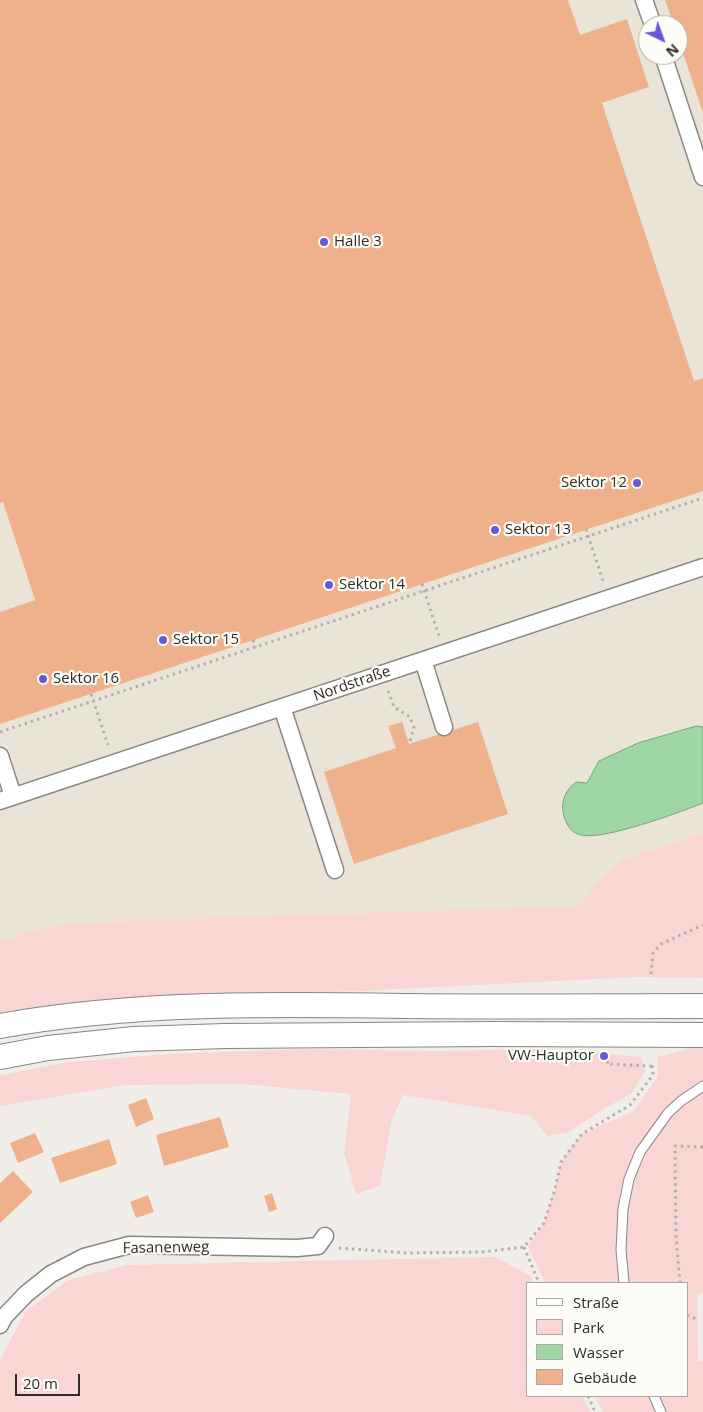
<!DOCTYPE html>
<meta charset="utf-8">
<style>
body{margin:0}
#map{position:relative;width:703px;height:1412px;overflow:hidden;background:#f1eee9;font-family:"Open Sans",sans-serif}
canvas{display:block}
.legend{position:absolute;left:526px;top:1282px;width:162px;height:115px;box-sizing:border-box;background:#fefcf7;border:1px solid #aaa9a5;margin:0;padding:6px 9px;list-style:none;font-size:15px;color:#2d2c2a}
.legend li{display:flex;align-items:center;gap:10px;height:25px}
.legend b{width:25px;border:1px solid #aaa9a5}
.north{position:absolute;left:638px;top:15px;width:50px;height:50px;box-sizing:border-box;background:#fefcf7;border:1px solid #aaa9a5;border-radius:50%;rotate:138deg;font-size:14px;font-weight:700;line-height:20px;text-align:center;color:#2d2c2a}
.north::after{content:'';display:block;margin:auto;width:18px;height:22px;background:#665ad3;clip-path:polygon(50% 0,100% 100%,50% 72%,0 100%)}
.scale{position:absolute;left:15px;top:1374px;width:65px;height:22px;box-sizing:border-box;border:2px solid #2d2c2a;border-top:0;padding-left:6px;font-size:15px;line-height:18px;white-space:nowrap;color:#2d2c2a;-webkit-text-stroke:4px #fefcf7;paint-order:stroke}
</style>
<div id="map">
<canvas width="703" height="1412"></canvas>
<ul class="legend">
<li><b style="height:6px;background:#fff"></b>Straße</li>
<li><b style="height:14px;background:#f9d5d4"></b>Park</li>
<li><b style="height:14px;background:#9ed6a6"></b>Wasser</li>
<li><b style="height:14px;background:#efb18c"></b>Gebäude</li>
</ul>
<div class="north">N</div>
<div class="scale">20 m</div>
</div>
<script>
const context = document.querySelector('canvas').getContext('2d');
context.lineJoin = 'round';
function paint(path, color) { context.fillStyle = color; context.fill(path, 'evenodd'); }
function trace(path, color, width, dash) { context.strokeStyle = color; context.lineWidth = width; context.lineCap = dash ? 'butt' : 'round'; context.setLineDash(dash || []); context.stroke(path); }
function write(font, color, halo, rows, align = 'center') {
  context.font = font + ' "Open Sans",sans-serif'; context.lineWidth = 4.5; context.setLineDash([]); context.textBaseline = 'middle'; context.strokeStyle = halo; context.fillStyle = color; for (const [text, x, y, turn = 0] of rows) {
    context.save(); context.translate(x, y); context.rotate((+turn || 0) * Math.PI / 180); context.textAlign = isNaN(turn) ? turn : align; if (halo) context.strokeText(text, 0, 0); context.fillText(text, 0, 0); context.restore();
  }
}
paint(new Path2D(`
 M0 0H703V833L623 859 595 885 579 906 69 923 32 931 0 941ZM648 25H678V55H648Z`), '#eae4d8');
paint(new Path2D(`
 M703 833V978L639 977 397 989 367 991 175 995 73 1003 0 1013V941L32 931 69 923 579 906 595 885 623 859Z
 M696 1047H703V1293L697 1294 698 1361H703V1412H603L595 1396H687V1283H545L528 1246 544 1223 555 1189 561 1162 582 1134 634 1111 658 1076 657 1057Z
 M305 1049 435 1051 542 1049 641 1057 645 1072 631 1094 607 1107 567 1133 547 1136 531 1116 403 1095 392 1119 380 1186 356 1194 344 1153 351 1094 241 1084 125 1085 0 1106V1075L69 1062 168 1054Z
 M495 1257 531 1276 534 1283H527V1396H583L590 1412H0V1360L26 1311 69 1280 127 1265Z`), '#f9d5d4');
const water = new Path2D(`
 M697 726 703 727V803C681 812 602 841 581 835 570 833 565 822 563 812 561 800 566 790 576 782L587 783 599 761 638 743Z`);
paint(water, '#9ed6a6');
trace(water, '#7ca381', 1);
paint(new Path2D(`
 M0 0H568L580 35 627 19 649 87 602 103 694 381 703 378V491L0 724V612L35 600 3 502 0 503Z
 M665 0H703V113L678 38V25H674Z
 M402 722 409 744 478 722 508 814 354 864 324 772 396 748 388 726Z
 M146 1098 154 1119 136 1127 128 1105Z
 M220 1117 229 1147 164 1166 156 1135Z
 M35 1133 44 1152 18 1163 10 1143Z
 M109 1139 117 1164 60 1183 51 1158Z
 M13 1171 33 1192 0 1223V1183Z
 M272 1193 277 1209 269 1212 264 1196Z
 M148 1195 154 1212 136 1218 130 1202Z`), '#efb18c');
const lane = new Path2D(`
 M624 1283 621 1250 623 1209 629 1179 640 1152 668 1113 681 1101 703 1086
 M654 1396 661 1412`);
const street = new Path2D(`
 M644 0 653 25
 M663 55 703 177
 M423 660 444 727
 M282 707 335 870
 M0 756 13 796
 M0 801 703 567
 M0 1325 4 1317 26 1294 51 1274 84 1257 129 1245 297 1248 318 1246 325 1236`);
const secondary = new Path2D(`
 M0 1026C133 1002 269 1004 404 1006 504 1007 603 1006 703 1006
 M0 1057 48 1048 134 1039 225 1036 492 1034 703 1035`);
trace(lane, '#898782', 11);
trace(street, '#898782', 19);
trace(secondary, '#898782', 26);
trace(new Path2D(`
 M586 529 603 581
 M422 584 439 636
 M253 640 256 647
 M388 691 394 707 410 717 414 728 409 744
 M91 694 108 745
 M0 732 703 498
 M651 974 653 953 661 944 703 925
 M608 1061 607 1064 652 1066
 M524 1247 539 1283
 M339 1248 408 1253 481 1252 524 1247 544 1223 555 1189 561 1162 582 1134 630 1105 653 1075 652 1064
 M680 1283 676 1237 675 1146 703 1147
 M687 1315 698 1320
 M588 1396 595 1412`), '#b2b0ac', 3, [2.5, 4]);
trace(lane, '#fff', 9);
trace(street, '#fff', 16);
trace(secondary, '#fff', 24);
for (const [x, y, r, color] of [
 [324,242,5,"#665ad3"],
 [637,483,5,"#665ad3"],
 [495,530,5,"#665ad3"],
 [329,585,5,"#665ad3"],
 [163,640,5,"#665ad3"],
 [43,679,5,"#665ad3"],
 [604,1056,5,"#665ad3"]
]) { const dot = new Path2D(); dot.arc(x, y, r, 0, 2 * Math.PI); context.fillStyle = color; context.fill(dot); trace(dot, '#fefcf7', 2); }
write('15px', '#2d2c2a', '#fefcf7', [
 ["Halle 3",334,242],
 ["Sektor 12",627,483,"right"],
 ["Sektor 13",505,530],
 ["Sektor 14",339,585],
 ["Sektor 15",173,640],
 ["Sektor 16",53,679],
 ["VW-Hauptor",594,1056,"right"]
], 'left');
write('15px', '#2d2c2a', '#fefcf7', [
 ["Nordstraße",352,684,-19],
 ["Fasanenweg",166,1248,-1]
]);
</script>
